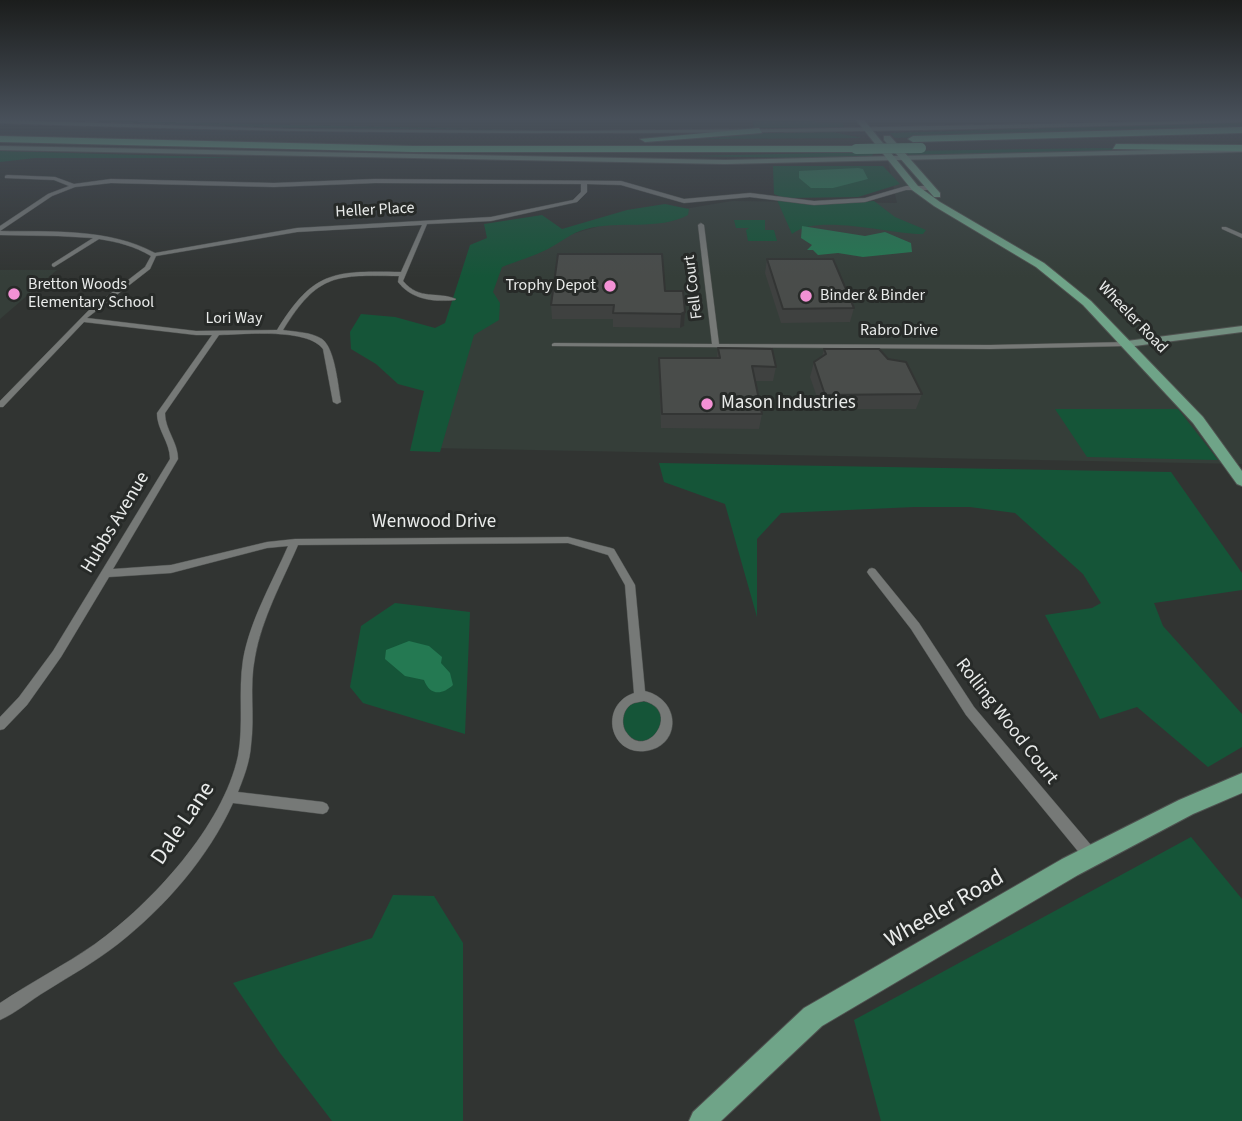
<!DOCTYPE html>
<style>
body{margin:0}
canvas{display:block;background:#313432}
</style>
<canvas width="1242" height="1121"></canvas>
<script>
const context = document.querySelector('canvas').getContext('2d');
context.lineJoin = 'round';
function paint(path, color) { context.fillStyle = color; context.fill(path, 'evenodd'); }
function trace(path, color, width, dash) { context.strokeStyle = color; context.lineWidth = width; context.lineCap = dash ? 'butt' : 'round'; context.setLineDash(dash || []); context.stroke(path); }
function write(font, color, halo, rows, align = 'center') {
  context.font = font + ' "Source Sans 3",sans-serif'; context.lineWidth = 6; context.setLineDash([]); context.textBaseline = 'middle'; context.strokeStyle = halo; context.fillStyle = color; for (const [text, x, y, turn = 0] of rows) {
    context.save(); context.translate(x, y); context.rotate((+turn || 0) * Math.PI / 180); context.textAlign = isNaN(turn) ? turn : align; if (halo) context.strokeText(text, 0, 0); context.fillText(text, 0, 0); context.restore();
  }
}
paint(new Path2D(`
 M1242 153V464L434 448 484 269 538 244 624 219 732 201 897 203 888 161Z
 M0 270H57L0 319Z`), '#353e39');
paint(new Path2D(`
 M60 120 533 130 318 129Z
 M752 120H813L817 123H842L845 128 732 129 754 127Z
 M1242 122V126L1233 127 895 138 890 133Z
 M833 132 862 138 704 139 758 133Z
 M1097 148 1226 149 911 157 905 151Z
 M0 151 245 158H35L0 162Z
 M874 152 872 156 855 159 688 156Z
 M773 166H883L900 184 858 197 784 198 774 194Z
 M777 200 810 205 874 201 895 217 926 230 923 234C889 234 817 213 792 234Z
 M665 204 689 209 688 215C658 231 619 220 586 229 571 233 561 242 548 249 534 256 517 261 502 267L493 292 500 303 499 320 474 335 440 452 410 451 424 391 398 384 376 364 351 349 350 332 361 314 395 317 435 328 445 323 470 245 487 238 484 224 542 215 562 229 627 210Z
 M734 220H765V230H774L777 241H748L746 230 749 228H736Z
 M1055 409H1178L1218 460 1087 457Z
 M659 463 1171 472 1242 573V590L1154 603 1163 626 1242 714V747L1208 767 1137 707 1100 719 1045 615 1092 608 1101 603 1083 574 1015 513 970 507H914L781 513 757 539V617L725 504 664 482Z
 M395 603 470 612 465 734 363 703 350 687 361 626Z
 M622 721a20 20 0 1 1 40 0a20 20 0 1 1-40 0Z
 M1191 837 1242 899V1121H881L854 1020Z
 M393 895 434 896 463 943V1121H332L280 1053 233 983 372 938Z`), '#155538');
paint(new Path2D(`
 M858 168 863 169 868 179 833 188H811L799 178V171Z
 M802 226 865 236 885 232 911 243 912 252 863 257 838 253 818 255 813 250H807L812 245 801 238Z
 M409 641 429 646 442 657 441 663 450 673 453 685C442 695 430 696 424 680L405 676 385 659 386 650Z`), '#247952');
const street = new Path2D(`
 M7 175 55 177 74 184 111 179 274 183 375 179 621 181 684 199 750 193 814 201 865 198 906 186H930L933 188 930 190H906L865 202 814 205 750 197 684 203 621 185 587 184V192L577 202 491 221 427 224 403 281C420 301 437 291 456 299L455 300C434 302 412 300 398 282L399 276C336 275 318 273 283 330 296 332 311 332 322 339 335 348 338 386 341 402L337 404 333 402 323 349C308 328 245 334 219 335L165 413C165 430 178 442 178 459L113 569 171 565 267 542 295 539 568 537 611 548 614 549 635 585 645 691C682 700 681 747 645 751 609 755 599 705 634 693L625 585 608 555 568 543 298 545C282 582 262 618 255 657 249 686 255 716 251 745 250 761 244 777 238 792L323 802 327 804 329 808 327 812 323 814 233 803C208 858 165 907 118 944 95 962 70 976 46 991 31 1000 16 1013 0 1020V1003C31 982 65 965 95 944 152 903 223 826 238 756 244 724 238 692 243 660 250 620 272 583 288 546L267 548 171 573 109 577 61 657 27 705 4 729 0 730V717L19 697 53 651 170 459C170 442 157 430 157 413L212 335H196L84 322 3 407H0V401L88 311 145 267 151 256C134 246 118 242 99 239L54 267 52 266V264L93 238 58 236 0 235V231C51 232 109 228 155 253L297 228 491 217 573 200 581 192V184L375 183 274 187 111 183 75 187 52 196 0 231V226L48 194 69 186 54 180 5 178V176ZM422 225 401 272C334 271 314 270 277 330L196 331 87 318 150 269 156 256 297 232ZM644 701C683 711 646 762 626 732 620 723 623 707 634 703 637 702 641 702 644 701Z
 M701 223 704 225 719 344 990 345 1127 342 1131 344 1127 346 990 349 552 346V344L554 343 712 344 698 225Z
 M1222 227H1226L1242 234V238L1222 229Z
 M872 568 875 569 919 623 974 707 1096 851 1098 856 1096 861 1091 863 1086 861 966 715 911 629 869 575 867 572 869 569Z`);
const secondary = new Path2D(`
 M0 120 289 129 558 131 786 129 1242 120V122C828 135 414 138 0 123Z
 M0 146 725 160 1242 148V152L725 164 0 150Z
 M1242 326V332L1127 347 1122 344 1127 341Z`);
const primary = new Path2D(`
 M856 120H864L918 186 940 202 1044 263 1091 301 1203 417 1242 471V486L1237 484 1193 423 1083 305 1036 267 934 206 912 190Z
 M884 136H890L940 193V197H934L884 140Z
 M1242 773V793L1193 814 1078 875 822 1026 721 1121H689L693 1112 804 1008 1062 859 1179 800Z`);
const highway = new Path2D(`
 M1242 127V133L913 142 908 139 913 136Z
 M759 128 762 133 645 142 640 139Z
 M0 136 413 146H856L861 149 856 152H413L0 142Z
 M1116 144 1242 145V151L1113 149Z`);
trace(street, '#4f5250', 1);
trace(secondary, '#4f5250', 2);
trace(primary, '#4f5250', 2);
trace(highway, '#4f5250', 2);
paint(street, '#767977');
paint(secondary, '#728f80');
paint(primary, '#6fa488');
paint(highway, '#6ac194');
const highwayBridge = new Path2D(`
 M856 149 921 148`);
trace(highwayBridge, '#4f5250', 10, []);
trace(highwayBridge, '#6ac194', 10);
paint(new Path2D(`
 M767 259 854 308 850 322 781 323 765 273Z
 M665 291 685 312 684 326 680 328 613 327V319H552L551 305Z
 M718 348 776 367 773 381H755L762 414 759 429 661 428 659 372V358H717Z
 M824 349 888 359 922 394 916 409H821L810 377 814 362 822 357Z`), '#3f4140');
paint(new Path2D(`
 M685 312 684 326 680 328 681 314Z`), '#333534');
const building = new Path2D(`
 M558 254H662L665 291H683L685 312 681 314 613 313 614 305H551Z
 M767 259H833L854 308 783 309Z
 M718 348 772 349 776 367 752 366 762 414H662L659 358H720Z
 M824 349H879L888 359 906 362 922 394 825 395 814 362 826 354Z`);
paint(building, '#494c4a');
trace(building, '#333534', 2);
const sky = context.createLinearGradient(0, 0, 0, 277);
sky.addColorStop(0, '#1b1d1c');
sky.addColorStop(0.43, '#48505a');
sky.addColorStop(1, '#48505a00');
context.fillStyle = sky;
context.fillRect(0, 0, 1242, 277);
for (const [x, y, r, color] of [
 [610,286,7,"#f391d5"],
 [14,294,7,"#f391d5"],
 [806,296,7,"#f391d5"],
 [707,404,7,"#f391d5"]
]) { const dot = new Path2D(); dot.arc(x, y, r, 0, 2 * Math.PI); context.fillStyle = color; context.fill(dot); trace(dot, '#272a28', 2.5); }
write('16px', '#e9ebea', '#272a28', [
 ["Heller Place",375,211,-3],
 ["Fell Court",694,287,-97],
 ["Wheeler Road",1132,318,46],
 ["Lori Way",234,319],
 ["Rabro Drive",899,331]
]);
write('16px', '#e9ebea', '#272a28', [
 ["Bretton Woods",28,285],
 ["Elementary School",28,303],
 ["Trophy Depot",596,286,"right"],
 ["Binder & Binder",820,296]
], 'left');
write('19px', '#e9ebea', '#272a28', [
 ["Mason Industries",721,404]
], 'left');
write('19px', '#e9ebea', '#272a28', [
 ["Hubbs Avenue",116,523,-59],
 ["Wenwood Drive",434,523],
 ["Rolling Wood Court",1006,722,52]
]);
write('23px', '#e9ebea', '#272a28', [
 ["Dale Lane",184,824,-56],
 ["Wheeler Road",945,910,-30]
]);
</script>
